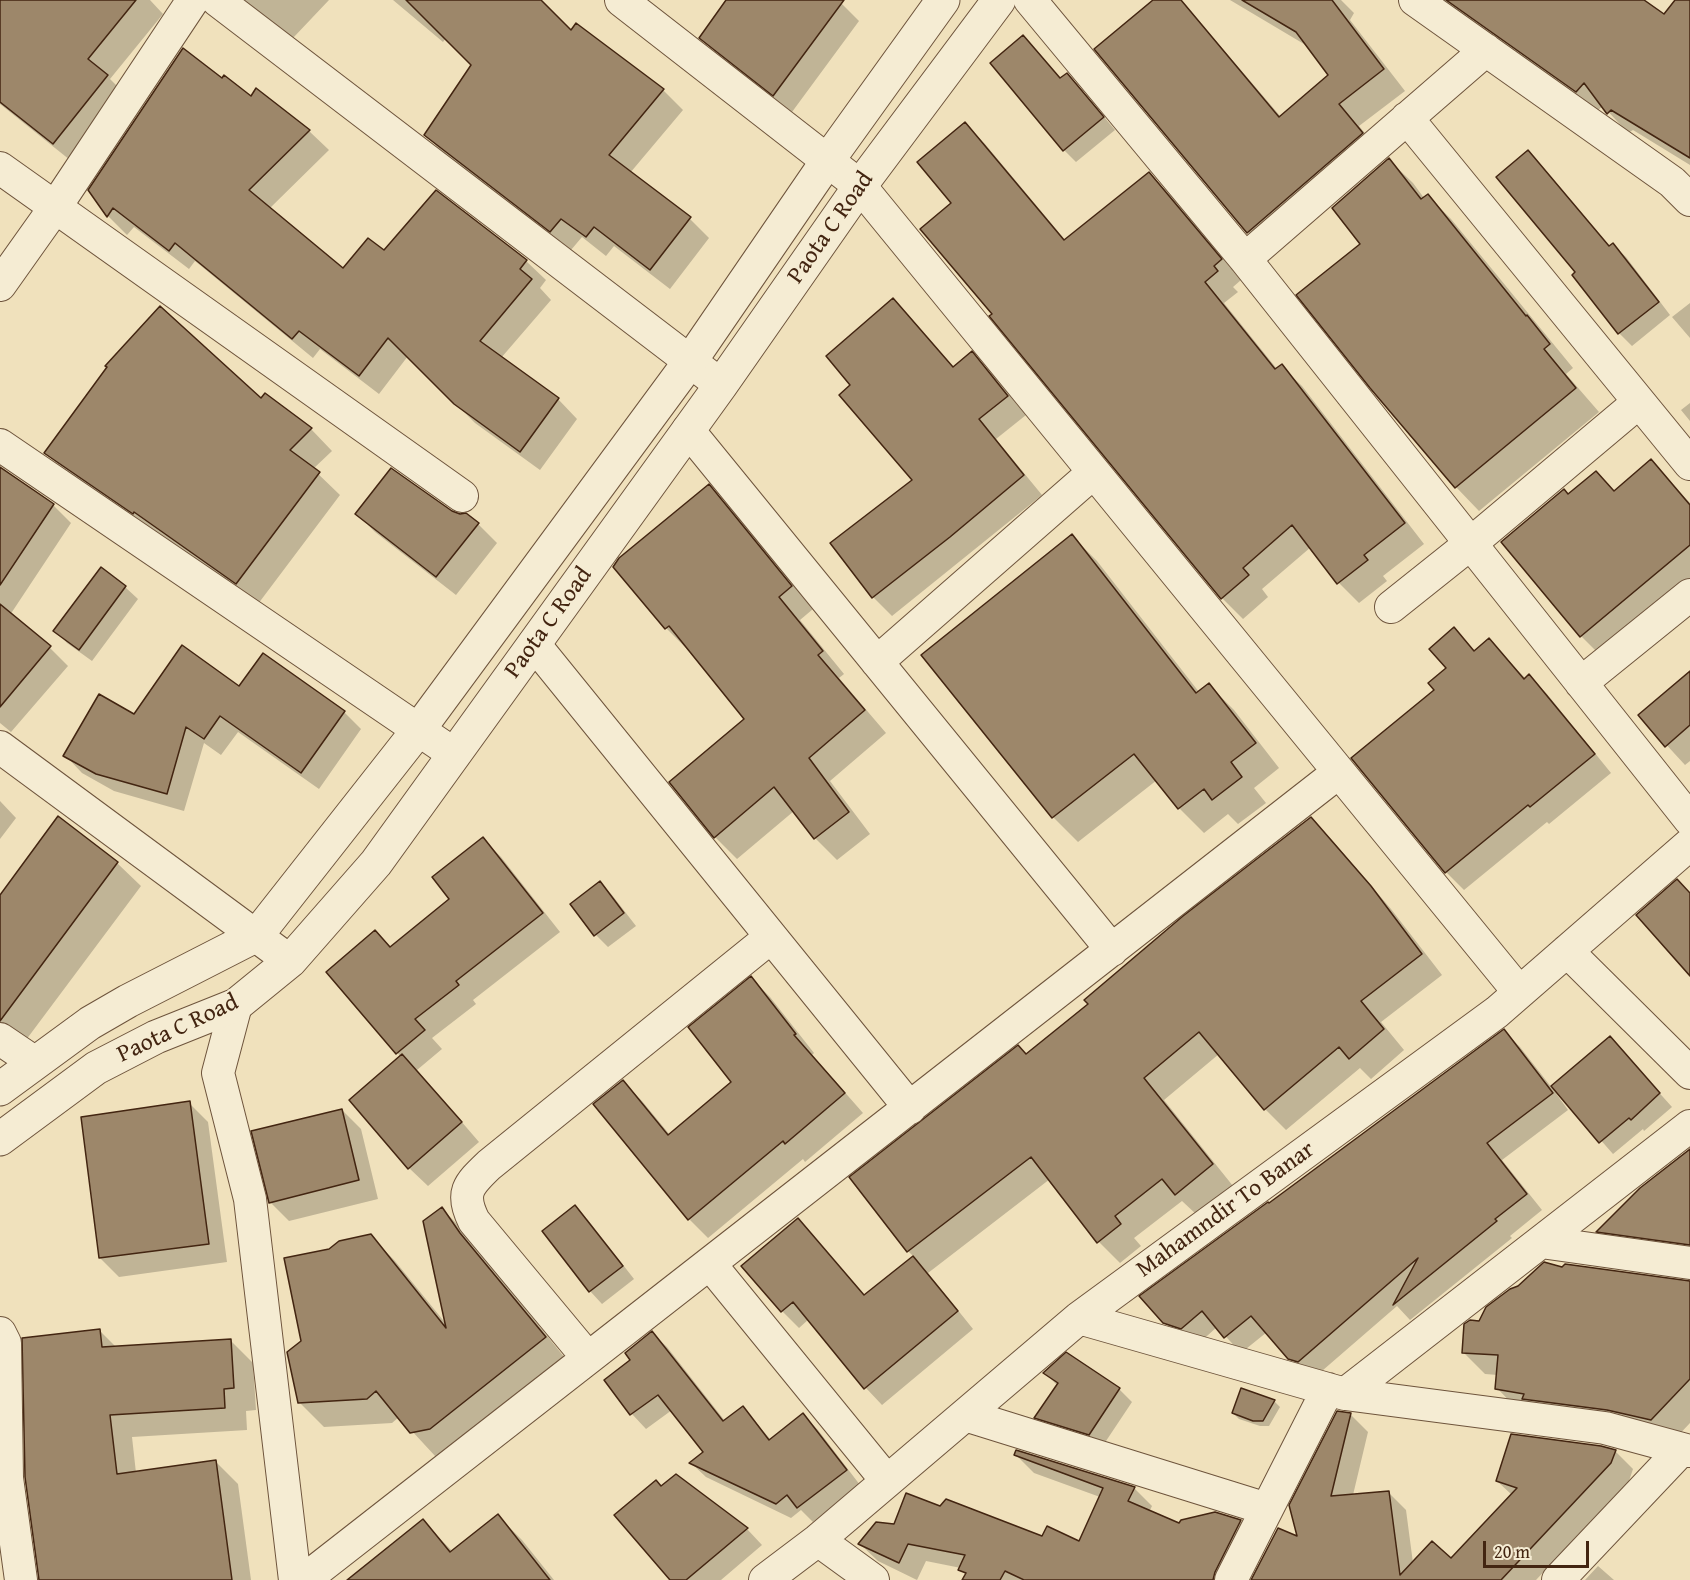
<!DOCTYPE html>
<style>
body{margin:0}
#map{position:relative;width:1690px;height:1580px;overflow:hidden;background:#f0e1bc;font-family:"Gentium Book Plus",serif}
canvas{display:block}
.scale{position:absolute;left:1483px;top:1541px;width:106px;height:27px;box-sizing:border-box;border:3px solid #432511;border-top:0;padding-left:8px;font-size:18px;line-height:21px;white-space:nowrap;color:#432511;-webkit-text-stroke:4px #f5ecd3;paint-order:stroke}
</style>
<div id="map">
<canvas width="1690" height="1580"></canvas>
<div class="scale">20 m</div>
</div>
<script>
const context = document.querySelector('canvas').getContext('2d');
context.lineJoin = 'round';
function paint(path, color) { context.fillStyle = color; context.fill(path, 'evenodd'); }
function trace(path, color, width, dash) { context.strokeStyle = color; context.lineWidth = width; context.lineCap = dash ? 'butt' : 'round'; context.setLineDash(dash || []); context.stroke(path); }
function write(font, color, halo, rows, align = 'center') {
  context.font = font + ' "Gentium Book Plus",serif'; context.lineWidth = 4.5; context.setLineDash([]); context.textBaseline = 'middle'; context.strokeStyle = halo; context.fillStyle = color; for (const [text, x, y, turn = 0] of rows) {
    context.save(); context.translate(x, y); context.rotate((+turn || 0) * Math.PI / 180); context.textAlign = isNaN(turn) ? turn : align; if (halo) context.strokeText(text, 0, 0); context.fillText(text, 0, 0); context.restore();
  }
}
paint(new Path2D(`
 M0 0H150L163 14 110 79 128 97 75 164 0 104Z
 M240 0H329L293 38Z
 M393 0H539L572 32 577 25 663 90 683 110 630 173 690 219 709 238 670 289 614 246 606 256 582 237 571 250 445 155 426 135 473 65 446 38 443 42Z
 M728 0H838L859 21 792 112 719 56 701 38Z
 M1156 0H1181L1281 117 1330 75 1309 47 1230 0H1341L1354 13 1350 20 1405 91 1359 126 1383 155 1270 254 1248 232 1097 50Z
 M1430 0H1645L1644 1 1665 16 1677 0H1690V165L1633 130 1628 133 1603 106 1597 111Z
 M1023 37 1061 79 1067 75 1079 87 1115 130 1076 162 1064 150Z
 M222 80 252 98 257 91 309 131 329 150 269 209 343 270 384 253 436 192 526 261 546 280 540 288 551 300 501 358 558 399 577 419 540 470 475 423 408 356 379 394 320 349 313 358 195 261 189 269 134 227 127 235 108 216 90 190Z
 M965 124 985 144 1066 241 1149 174 1170 194 1241 280 1233 287 1238 292 1224 303 1277 369 1281 366 1302 386 1424 544 1383 576 1387 581 1359 603 1339 583 1311 547 1262 589 1268 597 1243 619 1222 598 991 316 994 314 953 203Z
 M1528 152 1610 247 1613 245 1626 257 1670 315 1632 346 1619 333 1577 273Z
 M1389 160 1413 183 1424 198 1428 196 1451 219 1573 368 1566 374 1599 412 1479 511 1456 487 1362 244Z
 M893 300 954 368 972 353 991 372 1026 415 996 439 1042 495 892 616 873 597 915 480 852 385Z
 M1690 303V338L1672 317Z
 M266 395 311 429 332 451 313 469 340 495 258 604 67 474 46 453 261 401Z
 M1690 403V421L1681 410Z
 M1651 461 1690 503V590L1606 661 1581 636 1503 542 1569 496 1596 473 1615 492Z
 M0 469 53 505 71 523 10 615 50 648 68 666 11 732 0 723Z
 M709 487 731 508 813 609 800 620 844 674 839 678 886 733 830 781 870 834 837 860 815 838 794 811 737 859 715 837 746 719 690 649 688 650 666 628Z
 M451 512 478 524 497 543 456 595 375 532 357 514Z
 M1072 536 1097 561 1199 692 1209 685 1234 710 1279 768 1254 788 1266 803 1238 824 1228 814 1204 833 1179 808 1157 780 1078 842 1053 817Z
 M125 587 138 599 92 661 67 643 55 630Z
 M1453 629 1475 651 1489 640 1526 679 1529 676 1547 694 1611 773 1549 824 1547 822 1464 890 1446 872 1436 690 1448 668Z
 M1690 673V761L1685 765 1640 716Z
 M240 688 344 712 361 729 319 789 238 732 221 755 204 743 184 811 114 791 82 773 65 755Z
 M0 801 16 818 0 839Z
 M58 819 117 863 141 886 23 1044 0 1029V897Z
 M1311 819 1332 840 1391 909 1442 975 1381 1022 1404 1050 1371 1079 1360 1068 1286 1130 1265 1109 1219 1054 1164 1100 1233 1186 1197 1215 1182 1201 1134 1238 1141 1246 1120 1263 1099 1242 1050 1179 928 1273 973 1329 882 1405 866 1388 809 1319 799 1328 782 1311 798 1220 865 1296 914 1257 908 1251 1027 1055Z
 M483 839 501 857 560 932 473 1000 476 1004 432 1038 442 1049 417 1070 479 1142 428 1186 409 1168 401 1057 328 972 375 932 391 948 451 899Z
 M600 883 612 895 636 926 608 947 596 935Z
 M751 978 770 997 814 1053 812 1055 863 1113 805 1162 803 1159 708 1238 689 1219 623 1082 642 1101 670 1135 733 1082Z
 M1504 1031 1520 1047 1552 1088 1610 1038 1672 1107 1644 1131 1643 1129 1613 1154 1554 1087 1552 1088 1568 1110 1502 1160 1542 1210 1510 1236 1512 1238 1410 1320 1397 1306 1315 1377 1306 1375 1267 1332 1241 1353 1217 1327 1198 1344 1181 1339 1164 1322Z
 M189 1103 208 1122 227 1262 119 1277 100 1258Z
 M342 1110 361 1129 378 1199 289 1221 270 1202Z
 M1690 1150V1263L1619 1253 1598 1232Z
 M575 1207 588 1220 634 1279 602 1304 590 1291Z
 M442 1209 466 1233 485 1259 569 1363 436 1457 399 1417 392 1423 324 1427 299 1402 303 1341 330 1250 370 1235 395 1261 447 1325Z
 M1562 1268 1690 1282V1423L1673 1441 1518 1410 1497 1388 1498 1375 1485 1374 1463 1352 1479 1322Z
 M99 1330 117 1348 231 1341 253 1363 256 1410 246 1411 247 1430 132 1437 136 1473 216 1462 238 1484 251 1580H40Z
 M652 1333 667 1347 725 1421 743 1408 771 1440 803 1415 818 1430 860 1485 813 1522 801 1510 791 1518 706 1477 691 1463 705 1452 672 1410 646 1429 632 1414 606 1380 632 1360Z
 M1067 1354 1119 1389 1132 1402 1102 1447 1048 1430 1036 1417 1058 1386 1045 1373Z
 M1274 1401 1280 1407 1269 1426H1260L1239 1419 1233 1413Z
 M1350 1414 1368 1432 1353 1495 1388 1492 1406 1510 1413 1563 1451 1560 1512 1495 1497 1481 1615 1451 1633 1469 1629 1481 1536 1580H1253L1299 1539Z
 M1016 1455 1134 1488 1152 1506 1149 1512 1180 1525 1215 1513 1241 1521 1258 1539 1238 1580H964L966 1575 960 1569 961 1568 926 1561 917 1580 878 1561 860 1544 895 1526 941 1508 1043 1538 1079 1543 1100 1497 1034 1473Z
 M498 1516 522 1540 554 1580H349L423 1521 453 1552Z
 M747 1529 762 1545 721 1580H672Z
 M1598 1566 1614 1580H1585Z`), '#0003');
const building = new Path2D(`
 M0 0H136L88 59 108 75 53 144 0 102Z
 M406 0H541L571 30 576 23 664 89 609 155 691 217 650 270 594 227 586 237 561 219 550 232 424 135 471 65Z
 M726 0H844L773 96 699 38Z
 M1153 0H1181L1279 117 1328 75 1296 32 1242 0H1332L1384 69 1339 104 1363 133 1247 233 1094 49Z
 M1446 0H1644L1664 14 1675 0H1690V158L1611 110 1607 114 1584 83 1576 92Z
 M1023 35 1060 78 1067 73 1104 117 1063 151 990 63Z
 M183 48 222 78 224 75 251 96 256 88 310 130 249 190 343 268 368 238 384 250 436 190 527 260 520 269 532 279 480 341 559 398 520 452 454 404 388 338 359 376 299 331 292 339 175 243 169 251 113 208 107 217 88 190Z
 M965 122 1064 240 1149 172 1222 259 1214 266 1218 271 1205 282 1275 369 1282 364 1405 523 1364 555 1368 560 1337 584 1292 525 1243 568 1249 575 1221 599 989 316 992 314 920 229 951 203 917 162Z
 M1528 150 1609 246 1613 243 1659 302 1618 334 1572 275 1575 272 1496 177Z
 M1389 158 1421 199 1428 194 1526 316 1527 315 1550 344 1544 349 1576 388 1455 488 1370 388 1296 295 1360 244 1332 208Z
 M893 298 953 367 972 351 1008 396 979 419 1024 475 950 537 872 598 830 543 912 480 839 395 850 385 826 356Z
 M160 306 261 398 265 393 312 428 290 450 320 472 236 584 134 512 133 514 44 453 107 367 105 366Z
 M1651 459 1690 505V545L1580 637 1501 542 1564 489 1568 494 1596 471 1614 491Z
 M0 467 54 504 0 585Z
 M391 468 452 511 460 514 466 513 479 523 436 577 355 514Z
 M709 484 792 586 779 597 823 651 818 655 865 710 809 758 849 812 814 839 774 787 714 838 669 782 744 719 669 626 665 629 613 567 619 558Z
 M1072 534 1196 693 1209 683 1256 743 1231 762 1242 777 1212 800 1204 789 1178 809 1134 754 1052 818 921 655Z
 M101 567 126 586 79 650 53 631Z
 M0 604 51 646 0 707Z
 M1454 627 1474 651 1489 638 1524 679 1529 674 1595 754 1530 807 1528 805 1445 873 1351 758 1434 690 1428 683 1446 668 1429 649Z
 M182 645 239 686 263 653 345 711 301 773 220 716 204 739 186 727 167 794 96 774 63 756 99 694 134 714Z
 M1690 671V725L1665 747 1638 715Z
 M58 816 118 862 0 1021V895Z
 M1311 817 1371 886 1422 954 1361 1001 1384 1029 1349 1059 1339 1047 1264 1110 1199 1032 1144 1078 1213 1164 1175 1195 1162 1179 1115 1216 1121 1224 1097 1243 1031 1157 907 1252 849 1177 1018 1045 1026 1054 1088 1004 1084 1000 1183 916Z
 M483 837 543 913 456 981 459 985 415 1019 425 1030 396 1054 326 972 375 930 390 947 449 899 432 877Z
 M1677 879 1690 893V976L1636 915Z
 M600 881 624 913 594 936 570 904Z
 M751 976 796 1034 794 1035 845 1093 785 1144 783 1141 688 1220 593 1104 623 1080 668 1135 731 1082 688 1027Z
 M1504 1029 1553 1093 1487 1143 1527 1194 1495 1219 1497 1221 1393 1305 1418 1258 1298 1362 1288 1359 1251 1316 1224 1338 1202 1311 1181 1329 1163 1323 1139 1296 1268 1202 1269 1203Z
 M1610 1036 1660 1093 1631 1120 1629 1118 1599 1143 1551 1086Z
 M402 1054 462 1122 408 1169 349 1100Z
 M190 1101 209 1244 99 1258 81 1117Z
 M342 1109 359 1180 269 1203 251 1131Z
 M1690 1149V1245L1596 1232 1640 1188Z
 M575 1205 623 1266 589 1292 542 1231Z
 M442 1207 460 1233 546 1337 430 1429 410 1433 376 1391 367 1399 298 1403 287 1352 301 1341 284 1258 329 1249 339 1241 371 1234 446 1328 423 1221Z
 M798 1218 864 1295 913 1256 958 1311 864 1389 793 1302 781 1312 741 1266Z
 M1544 1262 1562 1267 1565 1264 1690 1281V1379L1651 1420 1607 1410 1522 1399 1524 1394 1495 1389 1498 1355 1462 1353 1464 1324 1470 1320 1479 1321 1486 1307 1510 1289 1518 1286Z
 M100 1329 102 1347 231 1339 234 1388 224 1389 225 1408 110 1415 117 1474 216 1460 232 1580H39L25 1477 22 1338Z
 M652 1331 723 1421 743 1406 769 1440 803 1413 847 1470 797 1508 787 1495 776 1504 689 1463 703 1452 658 1395 630 1415 604 1380 630 1360 625 1353Z
 M1066 1352 1120 1388 1089 1435 1034 1418 1058 1383 1043 1373Z
 M1241 1388 1275 1400 1263 1421H1253L1232 1413Z
 M1337 1411 1351 1413 1331 1496 1389 1491 1400 1575 1432 1541 1451 1558 1517 1488 1496 1481 1511 1434 1601 1446 1616 1450 1611 1463 1501 1580H1251L1278 1528 1297 1536 1289 1505Z
 M1016 1450 1135 1487 1128 1501 1179 1523 1181 1520 1215 1512 1241 1520 1215 1572 1213 1580H1024L1005 1571 1000 1580H962L966 1573 958 1570 965 1555 908 1544 899 1563 858 1544 876 1522 894 1524 906 1493 940 1506 946 1499 1042 1536 1047 1526 1079 1541 1103 1488 1014 1455Z
 M676 1474 748 1528 686 1580H670L614 1515 656 1480 661 1486Z
 M498 1514 550 1580H347L423 1519 450 1552Z`);
paint(building, '#9d876a');
trace(building, '#432511', 1.5);
const minor = new Path2D(`
 M217 0 721 385
 M621 0 860 186 1519 992
 M1030 0 1245 259 1690 820
 M1415 0 1672 182 1690 200
 M1407 118 1690 464
 M0 168 462 496
 M1245 259 1486 50
 M0 285 56 206 193 0
 M688 430 1112 950
 M0 445 454 754
 M1391 607 1470 544 1639 402
 M534 644 910 1108
 M877 662 1094 472
 M1581 683 1690 595
 M0 747 290 961
 M1567 951 1690 1073
 M236 1005 218 1073 250 1199 295 1580
 M0 1039 34 1062
 M1541 1242 1690 1263
 M710 1264 887 1481
 M1079 1318 1345 1394 1605 1428 1690 1451
 M0 1333 5 1343 7 1478 21 1580
 M588 1358 474 1221C460 1193 468 1185 489 1165L771 937
 M1345 1394 1690 1126
 M965 1415 1267 1509
 M818 1540 873 1580
 M304 1580 1339 772
 M765 1580 818 1540 1079 1318 1497 1012 1690 844
 M1231 1580 1328 1389
 M1558 1580 1682 1449`);
const tertiary = new Path2D(`
 M0 1089 90 1023 128 1001 257 935 419 729 691 360 828 160 943 0
 M0 1139 96 1068 156 1037 236 1005 290 961 376 863 721 385 860 186 999 0`);
trace(minor, '#6e543c', 34);
trace(tertiary, '#6e543c', 35);
trace(minor, '#f5ecd3', 32);
trace(tertiary, '#f5ecd3', 33);
write('24px', '#432511', '#f5ecd3', [
 ["Paota C Road",831,228,-55],
 ["Paota C Road",549,623,-54],
 ["Paota C Road",178,1029,-25],
 ["Mahamndir To Banar",1226,1210,-36]
]);
</script>
